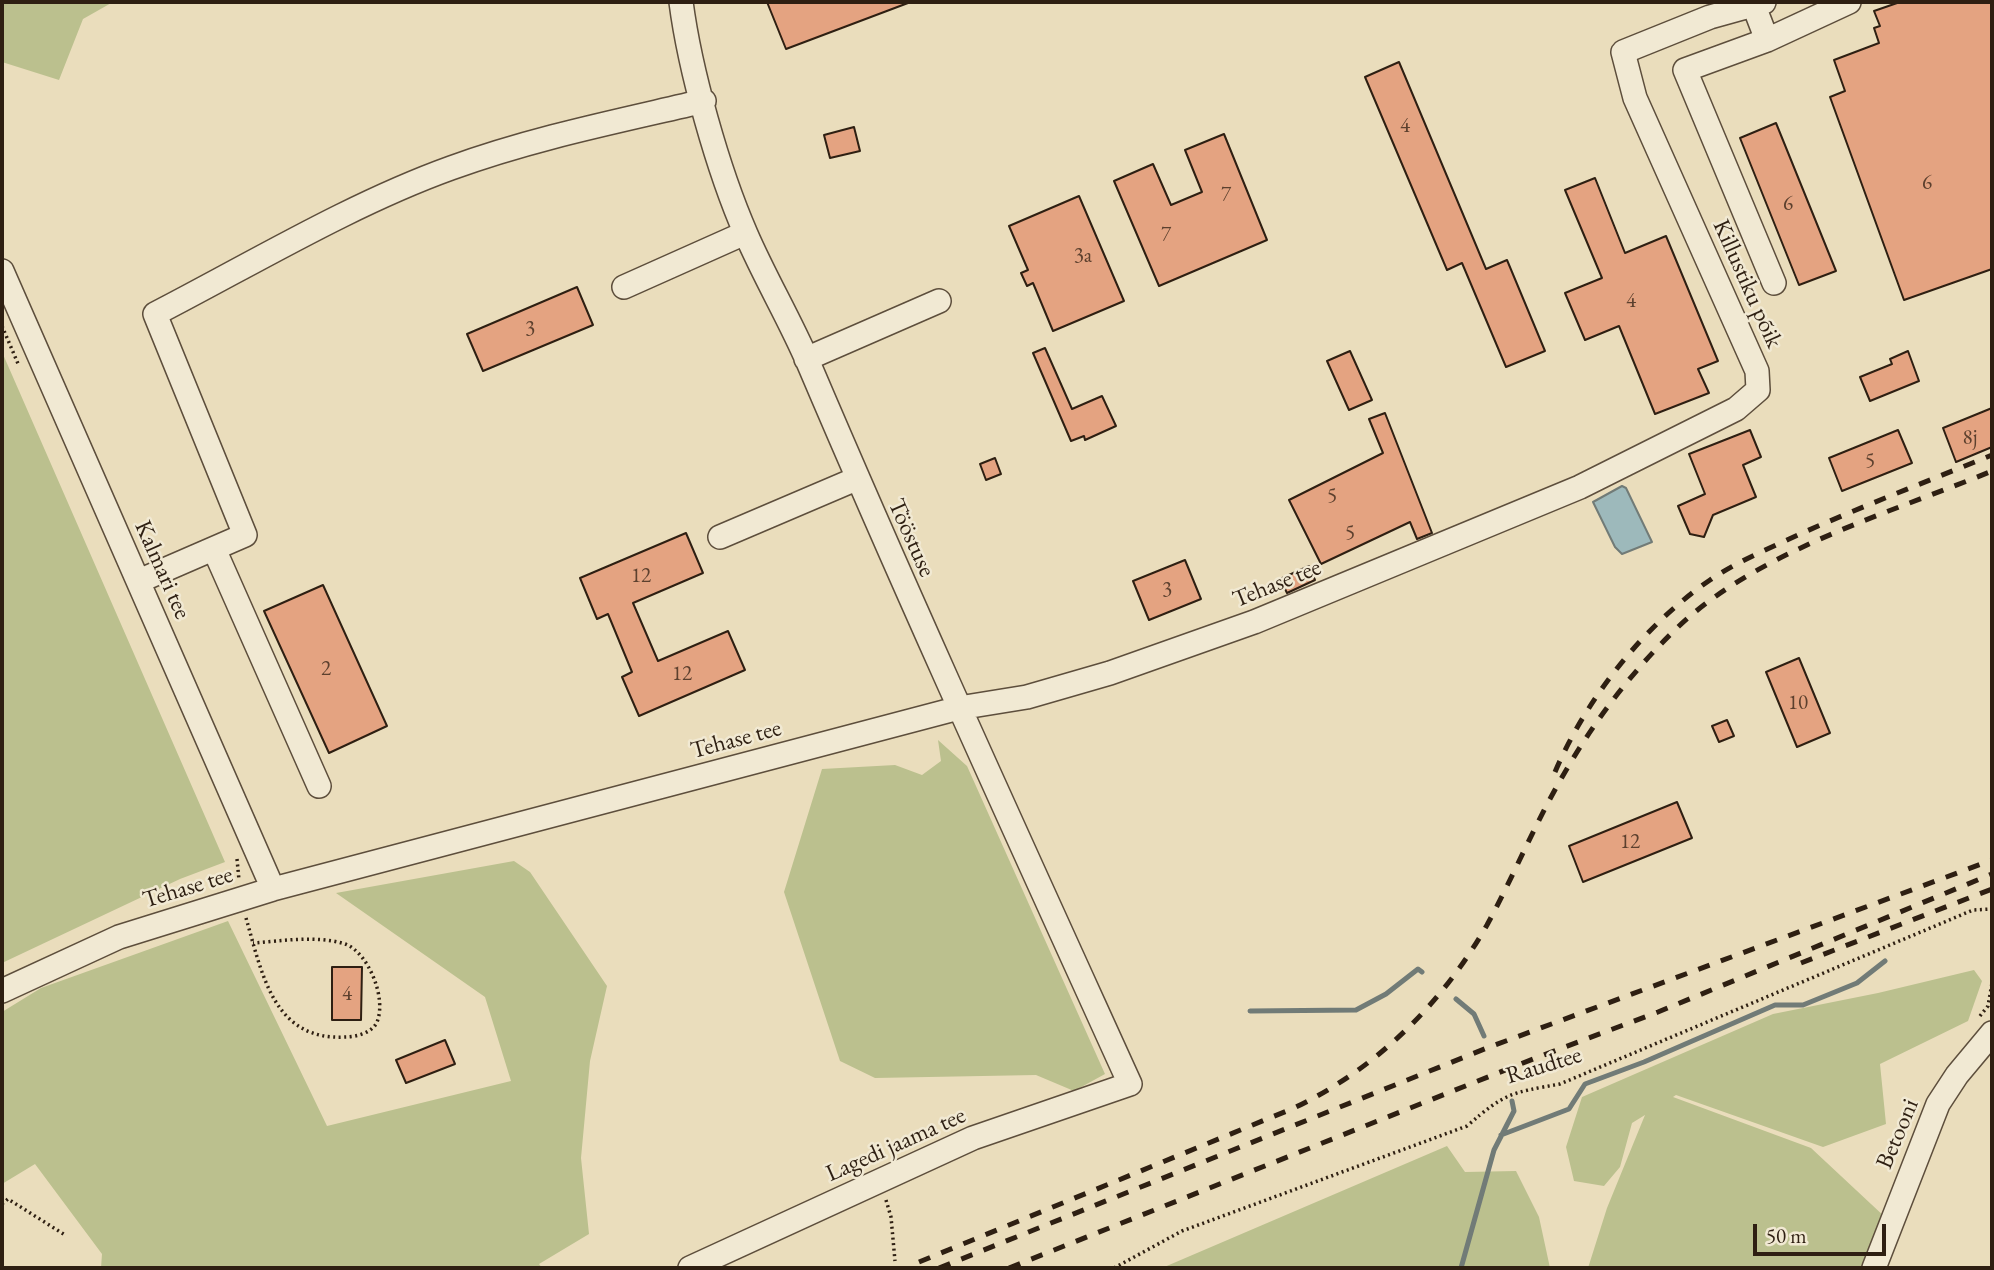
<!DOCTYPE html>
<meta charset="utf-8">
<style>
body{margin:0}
#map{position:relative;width:1994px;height:1270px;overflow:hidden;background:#eaddbc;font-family:"EB Garamond",serif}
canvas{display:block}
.frame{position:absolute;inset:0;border:4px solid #2e1f12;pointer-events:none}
.scale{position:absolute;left:1753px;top:1224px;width:133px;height:32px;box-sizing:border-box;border:4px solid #2e1f12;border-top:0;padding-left:9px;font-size:21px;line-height:24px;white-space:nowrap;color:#2e1f12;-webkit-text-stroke:5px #f1e9d3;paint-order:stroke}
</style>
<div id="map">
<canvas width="1994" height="1270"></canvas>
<div class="frame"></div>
<div class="scale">50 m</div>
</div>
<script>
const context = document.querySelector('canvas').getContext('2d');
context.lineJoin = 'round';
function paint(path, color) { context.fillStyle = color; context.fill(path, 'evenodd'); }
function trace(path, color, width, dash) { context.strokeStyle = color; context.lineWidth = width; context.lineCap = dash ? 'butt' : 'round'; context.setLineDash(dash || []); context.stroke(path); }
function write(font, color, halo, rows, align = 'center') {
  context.font = font + ' "EB Garamond",serif'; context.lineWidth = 5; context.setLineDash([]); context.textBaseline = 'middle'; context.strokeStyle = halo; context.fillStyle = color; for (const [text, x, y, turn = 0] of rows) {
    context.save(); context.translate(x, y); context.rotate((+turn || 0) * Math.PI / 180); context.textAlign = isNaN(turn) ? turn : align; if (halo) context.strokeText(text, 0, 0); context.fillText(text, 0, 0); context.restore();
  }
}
paint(new Path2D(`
 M2 2H113L83 19 59 80 2 62Z
 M2 352 225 862 180 879 2 963Z
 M938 740 967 766 1105 1074 1074 1091 1036 1075 875 1078 840 1061 784 892 822 769 895 765 922 775 941 761Z
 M514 861 530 872 607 986 590 1061 581 1158 589 1234 539 1264 542 1268H101L102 1254 35 1164 2 1184V1012L41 988 228 921 327 1126 511 1081 485 997 336 893Z
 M1974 970 1982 981 1968 1021 1880 1064 1886 1124 1823 1147 1676 1095 1673 1097 1811 1148 1886 1218 1867 1268H1588L1607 1208 1645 1115 1632 1123 1620 1167 1604 1186 1574 1181 1566 1147 1582 1097 1773 1014 1878 993Z
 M1447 1146 1465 1172 1516 1171 1539 1217 1550 1268H1162Z`), '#bbc08e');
const water = new Path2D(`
 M1622 486 1626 488 1652 542 1622 554 1615 547 1593 502Z`);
paint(water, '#9db9bb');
trace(water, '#717b77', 2);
trace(new Path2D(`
 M1456 999 1474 1014 1484 1036
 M1250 1011 1356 1010 1386 994 1418 969 1422 972
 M1501 1135 1569 1109 1585 1084 1644 1062 1775 1005H1803L1857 983 1885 961
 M1461 1268 1494 1150 1514 1111 1512 1101`), '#717b77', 5);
const building = new Path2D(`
 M767 2H908V3L786 49Z
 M1900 2H1992V269L1904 300 1830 97 1845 91 1834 60 1879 43 1874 28 1880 26 1874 11Z
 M1399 62 1486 269 1507 260 1545 351 1506 367 1462 263 1447 270 1365 77Z
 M1776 123 1836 271 1799 285 1740 138Z
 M854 127 860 151 830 158 824 135Z
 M1224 134 1267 240 1159 286 1114 181 1153 164 1171 205 1202 192 1185 150Z
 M1595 178 1625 253 1666 236 1718 361 1698 369 1709 393 1655 414 1619 326 1585 340 1565 293 1602 278 1565 190Z
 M1079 196 1124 301 1053 331 1033 283 1027 286 1021 273 1028 270 1009 226Z
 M577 287 593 325 483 371 467 334Z
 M1045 348 1072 409 1102 396 1116 426 1085 440 1084 436 1071 441 1033 353Z
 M1350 351 1372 400 1349 410 1327 361Z
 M1908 351 1919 381 1870 401 1860 377 1892 364 1890 359Z
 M1992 408V447L1956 462 1943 428Z
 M1385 413 1432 533 1417 539 1410 522 1321 564 1289 500 1383 453 1369 419Z
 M1750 430 1761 457 1743 465 1756 497 1713 515 1704 537 1690 534 1678 506 1705 494 1689 454Z
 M1898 430 1912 463 1842 491 1829 458Z
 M995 458 1001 474 986 480 980 464Z
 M686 533 703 573 633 603 658 661 728 631 745 670 639 716 622 677 632 672 608 614 597 619 580 578Z
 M1185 560 1201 599 1149 620 1133 581Z
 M1309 566 1315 580 1287 593 1280 579Z
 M323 585 387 726 329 753 264 611Z
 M1799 658 1830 733 1797 747 1766 672Z
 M1727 720 1734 736 1719 742 1712 726Z
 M1677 802 1692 838 1583 882 1569 846Z
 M332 967H362L361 1020H332Z
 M445 1040 455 1064 406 1083 396 1060Z`);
paint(building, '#e4a381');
trace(building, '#2e1f12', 2);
const minor = new Path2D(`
 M681 2C690 71 718 170 746 234 765 278 789 318 808 362 911 604 1021 844 1130 1084L973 1138 690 1268
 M1754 6 1767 40 1849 2
 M1767 40 1685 70 1774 283
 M2 271 273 889
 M624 287 745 233
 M806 359 939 301
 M720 537 856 479
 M214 549 319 786
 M139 581 245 535 155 314C250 265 351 204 451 168 533 138 619 121 704 101
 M2 991 119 937 273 889 959 708 1027 697 1110 673 1254 622 1580 487 1736 409 1758 390 1757 371 1635 98 1623 52 1710 17 1764 2
 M1874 1268 1938 1104 1957 1075 1992 1033`);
trace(minor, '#5d4e3c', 26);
trace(new Path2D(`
 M2 326 19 366
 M237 859 239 880
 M246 918C262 973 273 1041 345 1037 356 1037 372 1033 377 1022 387 998 368 952 345 944 317 935 282 941 253 943
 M1980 1016 1988 1006 1992 983
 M886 1200 891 1217 895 1261
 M2 1204 8 1199 65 1235
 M1114 1268 1182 1231 1467 1126C1505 1093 1510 1093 1560 1084L1973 910 1992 909`), '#2e1f12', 3.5, [2, 3.5]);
trace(minor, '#f1e9d3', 23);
trace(new Path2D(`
 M1555 772C1586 699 1644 625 1710 580 1738 561 1770 548 1800 534 1863 506 1928 481 1992 455
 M1801 963 1992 889
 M919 1262 1294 1108C1376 1069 1442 1004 1487 925 1513 877 1534 826 1561 779 1592 724 1631 672 1677 628 1757 551 1890 513 1992 471
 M939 1268 1487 1048 1992 860
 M1009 1268 1533 1059 1658 1012 1992 874`), '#2e1f12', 5, [12, 12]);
write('21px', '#5c402e', null, [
 ["4",1405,126],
 ["6",1927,183],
 ["7",1226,195],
 ["6",1788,204],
 ["7",1166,235],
 ["3a",1083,256],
 ["4",1631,301],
 ["3",530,329],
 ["8j",1970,438],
 ["5",1870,461],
 ["5",1332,496],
 ["5",1350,533],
 ["12",641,576],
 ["3",1167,590],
 ["2",326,669],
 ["12",682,674],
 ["10",1798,703],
 ["12",1630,842],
 ["4",347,994]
]);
write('24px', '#2e1f12', '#f1e9d3', [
 ["Killustiku põik",1747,284,66],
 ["Tööstuse",911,538,66],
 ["Kalmari tee",162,570,66],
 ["Tehase tee",1277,584,-22],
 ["Tehase tee",736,740,-15],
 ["Tehase tee",188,888,-17],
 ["Raudtee",1544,1066,-17],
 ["Betooni",1898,1134,-67],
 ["Lagedi jaama tee",896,1145,-24]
]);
</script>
